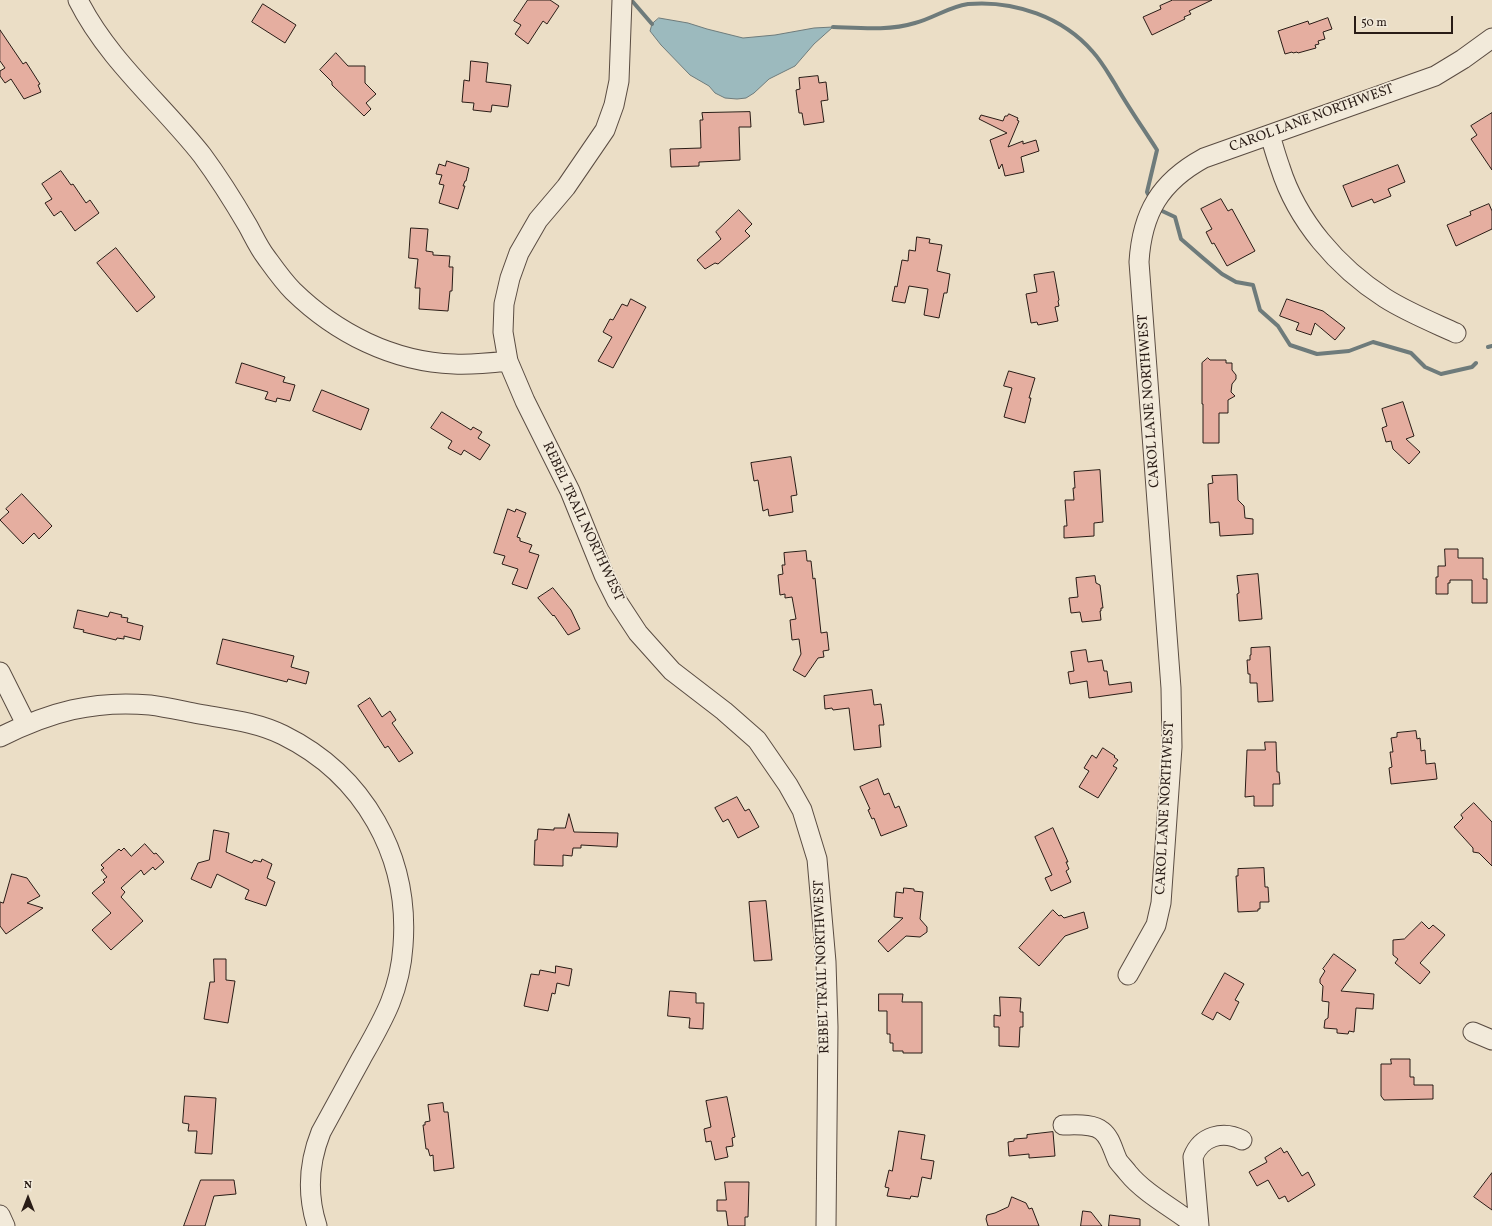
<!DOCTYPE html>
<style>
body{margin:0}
#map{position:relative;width:1492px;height:1226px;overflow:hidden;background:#ebdec6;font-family:Vollkorn,serif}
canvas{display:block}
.north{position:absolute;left:8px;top:1178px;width:40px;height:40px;-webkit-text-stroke:3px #f2eada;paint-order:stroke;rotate:0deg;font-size:11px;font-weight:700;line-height:16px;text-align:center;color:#291c16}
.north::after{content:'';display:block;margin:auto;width:14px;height:18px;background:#291c16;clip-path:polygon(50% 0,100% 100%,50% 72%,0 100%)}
.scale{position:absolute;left:1354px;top:16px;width:99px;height:18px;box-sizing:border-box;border:2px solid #291c16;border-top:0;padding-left:5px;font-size:12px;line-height:14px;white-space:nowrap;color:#291c16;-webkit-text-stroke:3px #f2eada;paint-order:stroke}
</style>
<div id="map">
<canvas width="1492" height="1226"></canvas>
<div class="north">N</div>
<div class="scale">50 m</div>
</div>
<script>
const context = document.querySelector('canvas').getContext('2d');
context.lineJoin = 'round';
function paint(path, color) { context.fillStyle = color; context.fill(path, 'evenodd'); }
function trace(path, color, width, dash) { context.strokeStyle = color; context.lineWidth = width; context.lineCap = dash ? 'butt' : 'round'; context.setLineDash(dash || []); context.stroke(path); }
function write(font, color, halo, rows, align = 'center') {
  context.font = font + ' Vollkorn,serif'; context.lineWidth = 3.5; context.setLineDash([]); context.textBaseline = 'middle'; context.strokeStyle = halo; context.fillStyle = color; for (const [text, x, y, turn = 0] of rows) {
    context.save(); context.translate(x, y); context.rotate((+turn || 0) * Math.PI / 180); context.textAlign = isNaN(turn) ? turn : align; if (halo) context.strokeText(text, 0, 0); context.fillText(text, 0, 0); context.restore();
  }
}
const water = new Path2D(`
 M659 18 688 23 707 29 743 38 775 35 814 28 833 27 814 44 795 66 769 79 754 93 746 98 737 99 725 98 715 93 709 86 690 75 661 45 650 31 652 24Z`);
paint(water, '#9cbabe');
trace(water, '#6e7b7b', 1);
trace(new Path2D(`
 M633 2 652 24
 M833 27C860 28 889 31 915 23 934 18 948 7 968 4 1014 0 1063 17 1093 52 1102 62 1108 73 1115 84 1128 107 1143 128 1157 150L1147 192 1148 194
 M1160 210 1175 217 1181 239 1203 258 1222 274 1236 282 1253 285 1260 310 1278 326 1290 345 1317 354 1349 351 1373 342 1411 353 1425 367 1441 374 1472 367 1476 363
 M1488 347 1492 346`), '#6e7b7b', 4);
const building = new Path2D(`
 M528 0H550L559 6 547 24 543 21 528 44 515 34 521 25 514 21Z
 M1173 0H1212L1189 11 1191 14 1184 17 1185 19 1152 35 1143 17 1161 9 1160 6Z
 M263 4 296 25 285 43 252 22Z
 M1328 18 1332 29 1323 32 1325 39 1318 41 1319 44 1315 45 1316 48 1298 53 1297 52 1293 53 1292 52 1285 54 1278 31 1308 21 1309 24Z
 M0 30 23 64 26 62 40 84 38 85 41 92 24 99 11 79 5 83 0 76V71L5 68 0 61Z
 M336 53 348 66H365V83L376 94 366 103 371 109 364 116 332 85V82L320 70Z
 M471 61 488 63 486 82 511 85 508 107 492 105 491 112 473 110 474 103 462 102 464 80 469 81Z
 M818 76 819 83 826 82 828 100 821 101 824 122 804 125 802 113H799L796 90 800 89 799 78Z
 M750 112 751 127H739L740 160 699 162V166L671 167 670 149 701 148 700 120H703L702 113Z
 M1492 113V170L1471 139 1477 135 1471 126Z
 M1009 114 1018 118 1017 120 1019 121 1008 147 1023 141V144L1036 140 1039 151 1021 157 1024 172 1005 176 1002 164 999 169 990 140 1007 133 979 119 981 115 1003 121 1005 116H1007Z
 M447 161 469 168 466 181H465L463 186H465L458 209 439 203 444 185 439 184 442 175 436 174 439 164 445 166Z
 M1398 165 1405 182 1388 189 1391 196 1374 203 1372 199 1352 207 1343 186Z
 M61 171 71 185 73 184 86 203 90 200 99 213 75 231 61 211 54 216 45 203 52 199 42 184Z
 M1221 199 1228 211 1232 209 1255 251 1227 266 1214 243 1212 244 1206 232 1212 229 1201 209Z
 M1489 204 1492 211V229L1456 246 1447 225 1471 215 1470 212Z
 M739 210 752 224 745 231 750 236 718 264 715 263 705 269 697 260 721 239 716 232Z
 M411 228 428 229 426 251 433 252V255L450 256 449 267H453L452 291H450L448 311 419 309 420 288H415L418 259 409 258Z
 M917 237 930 239 929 243 942 245 937 271 950 274 947 293H944L939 318 924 315 928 289 909 286 905 303 892 301 895 286 897 287 902 260 908 261 909 250 915 251Z
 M116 248 155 297 137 312 97 263Z
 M1054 272 1059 300 1058 301 1059 306 1055 307 1058 321 1038 325 1037 322 1031 323 1026 294 1037 292 1034 275Z
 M631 299 646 307 613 368 598 361 612 337 603 332 610 319 613 320 622 304 627 306Z
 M1287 299 1323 311 1345 328 1335 340 1315 323 1311 335 1296 330 1299 323 1280 316Z
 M1208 358 1210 360H1226V363H1232V370L1236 375V379L1232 384 1231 392 1235 396 1228 400V413H1219V443H1203V404H1202V363Z
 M242 363 285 377 283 382 295 385 290 401 277 398 276 402 265 399 268 392 236 383Z
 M1009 371 1035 378 1029 398H1031L1025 423 1004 417 1012 388 1004 386Z
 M322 390 369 409 361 430 313 411Z
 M1403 402 1414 436 1406 439 1420 452 1409 464 1393 449 1391 441 1386 442 1382 428 1387 426 1382 409Z
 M442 412 471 430 473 427 482 432 478 438 490 445 480 460 464 450 461 455 448 448 452 441 431 428Z
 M791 457 797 495 791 496 793 512 769 516 768 509 763 511 758 480 754 481 751 463Z
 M1100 470 1103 522 1094 523V536L1064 538V526H1067L1065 500H1074L1073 488H1075L1074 472Z
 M1237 475 1238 500 1244 506 1245 518 1253 519V534L1220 536 1219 522 1210 523 1208 484 1213 483 1212 476Z
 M22 494 52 526 39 539 34 533 23 544 0 520 9 512 6 509Z
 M508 509 515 512 516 509 526 513 517 537 520 538V541L532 545 529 552 539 555 527 589 512 584 518 569 502 564 505 556 494 553Z
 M1445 549H1458V558H1483V579H1487V603H1472V580H1450V583H1448V594H1436V577H1438V566H1445Z
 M806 551 807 561H811L813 579 815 578 821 633 827 632 829 650 823 651 824 657 818 658 805 677 793 670 801 654 799 639 792 640 790 620 796 619 792 597 785 598V594L780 595 778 575 783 574 782 565H785L784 553Z
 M1258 574 1262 619 1239 621 1237 594 1239 593 1237 576Z
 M1095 576 1096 583 1100 585 1103 608H1101V611H1100L1101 620 1082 622 1080 612 1071 613 1069 598 1078 597 1076 578Z
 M553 588 571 610 580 629 568 635 554 615 553 616 538 598Z
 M78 610 108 617 110 612 122 615 121 617 128 618 127 622 143 626 140 640 124 636V639L117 638 116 640 83 632 84 630 74 628Z
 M223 639 294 656 291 667 309 672 306 684 288 679 287 682 217 664Z
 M1270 647 1273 701 1258 702 1257 683H1250V674H1248L1247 660H1250V655H1251V648Z
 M1086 650 1088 662 1102 660 1104 671H1107L1109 685 1131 682 1132 692 1089 698 1087 681 1070 684 1068 672 1074 671 1071 652Z
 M872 690 874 705 881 704 884 725H879L881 747 854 750 849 708 833 710 832 708 825 709 824 696Z
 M370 698 382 717 390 711 396 720 392 723 413 753 399 762 388 746 385 748 358 706Z
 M1416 731 1417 739 1420 738 1421 751 1425 750 1426 764 1435 763 1437 779 1391 784 1389 768 1392 767 1390 752H1393L1391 738 1397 737V733Z
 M1265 742H1276L1277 772H1279L1280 784H1273V806H1254V796L1245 797 1247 750H1265Z
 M1103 748 1115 756 1114 757 1118 760 1113 766 1117 768 1098 798 1079 787 1089 771 1084 768 1092 755 1096 758Z
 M878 779 884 795 889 793 895 808 899 806 907 826 881 836 874 818 872 819 868 810 870 809 860 787Z
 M737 797 745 811 749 809 759 827 738 838 728 819 723 822 715 808Z
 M1474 803 1492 822V866L1479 853 1473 852V848L1454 827 1463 818 1461 815Z
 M569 814 574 832 618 833 617 847 581 845V848H573L572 856 563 855V866L534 865 535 840H537L538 829 554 830V828H565Z
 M1053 828 1068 862H1066L1069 869 1066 871 1071 882 1051 891 1045 878 1052 875 1035 837Z
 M214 830 229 833 226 852 252 863 254 860 261 862 262 859 272 864 267 878 275 882 266 906 245 899 249 890 217 874 211 888 191 879 198 863 209 860Z
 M145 844 154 854 156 853 164 862 155 870 153 867 144 875 141 870 121 888 125 892 121 897 143 921 111 950 92 930 111 913 92 893 105 882 103 880 107 877 101 870 104 868 101 865 119 849 121 851 124 848 131 856Z
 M1264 868 1265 887H1268L1269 902H1260V909H1258V911L1238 912 1236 876H1238V869Z
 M12 874 27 878 40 896 27 903 43 908 6 934 0 926V902L3 903Z
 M904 888 914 889V891L923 892 920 919 927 927V932L920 937 906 936 888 952 878 941 903 918 894 917 896 892 903 893Z
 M766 901 772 960 754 961 749 902Z
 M1053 910 1059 916 1061 915 1064 918 1084 912 1088 928 1065 936 1039 966 1019 948Z
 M1422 922 1429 929 1433 925 1445 935 1420 963 1430 972 1420 984 1395 963 1398 959 1393 955V940L1404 939Z
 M1334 954 1356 970 1341 991 1374 994 1373 1009 1356 1008 1354 1032 1349 1031 1348 1034 1337 1033V1029L1324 1028 1325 1020 1328 1018 1329 1002 1322 1001 1323 986 1320 983V979L1325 971 1323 969Z
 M214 959H226V980L235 981 228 1023 204 1019 210 982H214Z
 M556 966 572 969 569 986 557 983 555 994 552 993 548 1011 524 1006 531 974 539 975 540 970 555 973Z
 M1225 973 1244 984 1235 1000 1239 1002 1230 1020 1217 1012 1213 1020 1202 1014Z
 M670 991 696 993V1003H704L703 1029 689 1028 690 1018 668 1016Z
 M879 994H903L902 1002H922V1053H903V1051H893V1043H890V1034H887V1011H879Z
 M1000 997 1021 998 1020 1012H1023V1027H1020L1019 1047 999 1046V1027H994V1015L1000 1016Z
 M1391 1059H1410V1077H1414V1085H1433V1099L1384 1100 1381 1096V1064H1391Z
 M185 1096 216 1098 212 1154 195 1153 197 1131H188L189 1124 183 1123Z
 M727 1097 735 1137 732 1138 733 1146 726 1147 728 1157 715 1160 711 1141 706 1142 704 1129 711 1127 706 1101Z
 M443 1103 444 1112H448L454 1168 434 1171 433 1155 430 1156 428 1149H426L423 1125H425V1122L430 1121 428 1105Z
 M899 1131 925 1135 921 1159 934 1161 931 1179 922 1177 918 1197 911 1196 910 1199 887 1196 889 1188 885 1187 889 1170 892 1171Z
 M1053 1132 1055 1156 1029 1158V1154L1009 1156 1008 1142 1014 1141V1139L1027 1138V1135Z
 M1281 1148 1284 1153 1287 1151 1302 1176 1308 1172 1315 1185 1288 1202 1285 1196 1279 1199 1268 1180 1257 1186 1249 1172 1267 1162 1265 1158Z
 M1492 1173V1210L1474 1197Z
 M201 1180H234L236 1194 214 1196 205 1226H184Z
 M725 1182H749L748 1217H745V1226H728L726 1211H717V1200H726Z
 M1012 1197 1026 1203 1029 1209 1032 1208 1039 1226H988L986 1219 987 1215 995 1213 1008 1207Z
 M1083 1211 1091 1212 1102 1226H1081Z
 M1110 1215 1140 1219V1226H1109Z`);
paint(building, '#e5aea0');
trace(building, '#291c16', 1);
const minor = new Path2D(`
 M78 0C108 60 161 103 202 155 219 178 234 202 248 226 254 237 259 248 266 257 274 268 283 281 293 291 336 333 393 362 454 364 472 365 490 363 508 361
 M622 0 619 81 614 105 605 130 566 187 538 220 519 253 510 278 504 304 503 332 508 361 525 401 570 491 604 575 617 601 638 633 672 671 724 711 757 740 788 785 802 810 817 859 826 962 828 1027 826 1226
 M1270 135C1273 145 1276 156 1280 167 1297 221 1337 267 1385 298 1407 312 1432 322 1456 333
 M0 672 26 724
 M0 737C50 712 93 700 150 705 166 707 183 711 199 714 227 719 257 722 283 735 364 775 410 856 403 946 400 992 383 1020 361 1059 348 1083 334 1108 321 1132 309 1162 307 1195 317 1226
 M1128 975 1156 925 1161 903 1172 747 1171 688 1139 262C1142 213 1160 182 1204 158L1435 76 1463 59 1492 38
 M1473 1032 1492 1040
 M1063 1125C1075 1125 1093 1123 1102 1131 1111 1138 1113 1151 1118 1161 1121 1165 1125 1169 1128 1173 1145 1194 1175 1209 1196 1226
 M0 1215 5 1226
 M1199 1226 1193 1157C1201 1136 1223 1130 1242 1140`);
trace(minor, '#5a4c42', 21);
trace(minor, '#f2eada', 19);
write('14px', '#291c16', '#f2eada', [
 ["CAROL LANE NORTHWEST",1312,119,-20],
 ["CAROL LANE NORTHWEST",1150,401,-94],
 ["REBEL TRAIL NORTHWEST",582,522,65],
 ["CAROL LANE NORTHWEST",1166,808,-87],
 ["REBEL TRAIL NORTHWEST",823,967,-92]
]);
</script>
